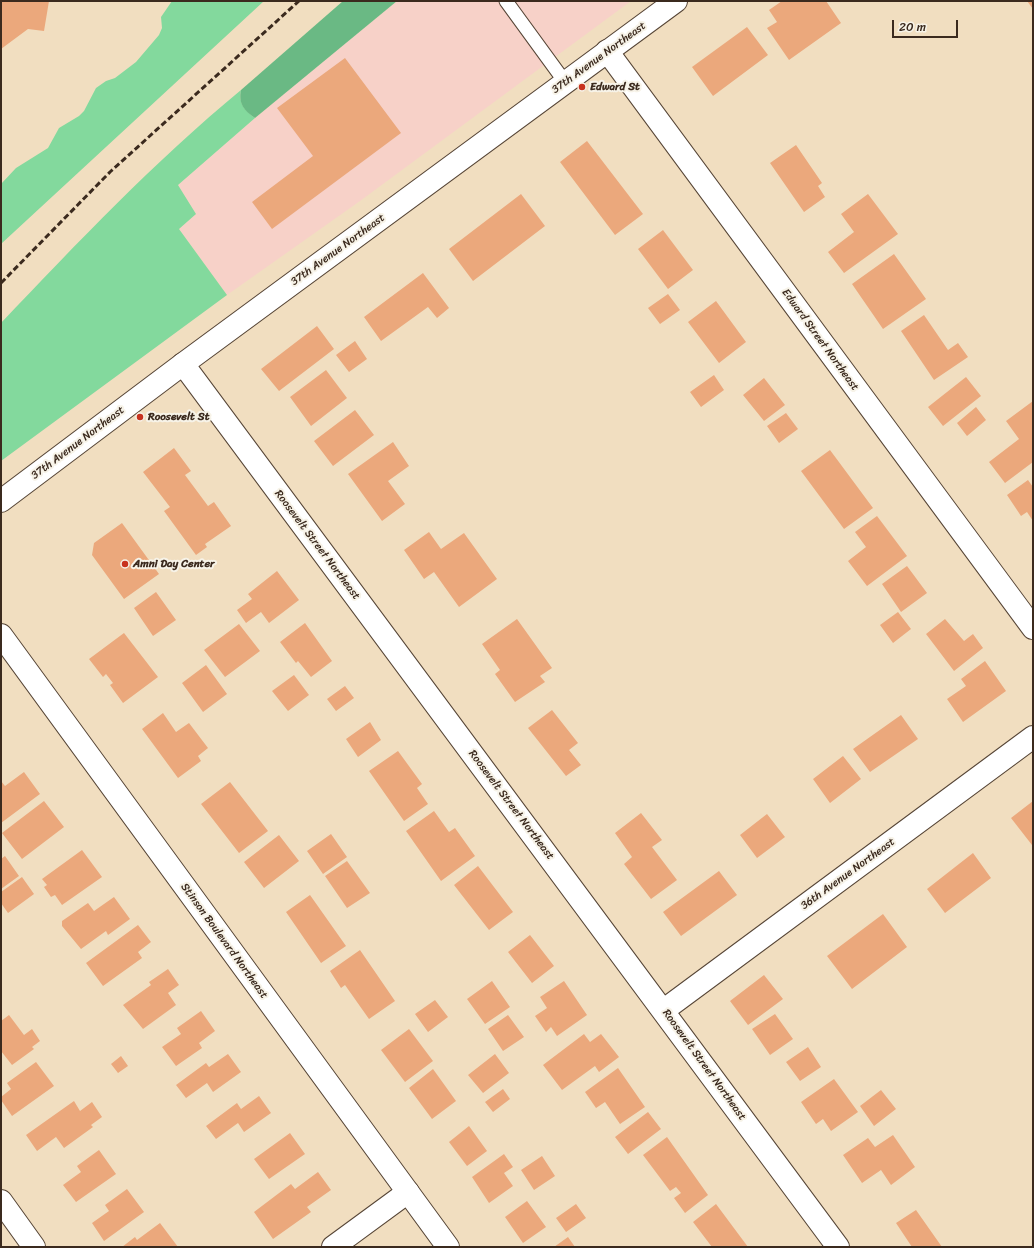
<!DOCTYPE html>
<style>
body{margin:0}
#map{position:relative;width:1034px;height:1248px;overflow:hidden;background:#f1dec0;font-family:Sriracha,sans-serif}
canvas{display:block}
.frame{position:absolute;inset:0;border:2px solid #3b2a1e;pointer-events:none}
.scale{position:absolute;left:892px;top:20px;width:66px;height:18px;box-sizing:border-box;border:2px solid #3b2a1e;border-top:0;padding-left:5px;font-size:12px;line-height:14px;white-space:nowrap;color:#3b2a1e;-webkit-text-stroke:3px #f7f3e8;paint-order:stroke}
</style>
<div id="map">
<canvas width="1034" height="1248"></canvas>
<div class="frame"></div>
<div class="scale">20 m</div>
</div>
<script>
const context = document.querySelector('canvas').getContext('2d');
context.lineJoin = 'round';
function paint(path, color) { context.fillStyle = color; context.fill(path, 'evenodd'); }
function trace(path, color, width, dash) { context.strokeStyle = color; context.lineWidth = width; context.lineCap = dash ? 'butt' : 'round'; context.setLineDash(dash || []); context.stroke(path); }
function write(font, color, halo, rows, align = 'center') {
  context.font = font + ' Sriracha,sans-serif'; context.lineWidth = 4; context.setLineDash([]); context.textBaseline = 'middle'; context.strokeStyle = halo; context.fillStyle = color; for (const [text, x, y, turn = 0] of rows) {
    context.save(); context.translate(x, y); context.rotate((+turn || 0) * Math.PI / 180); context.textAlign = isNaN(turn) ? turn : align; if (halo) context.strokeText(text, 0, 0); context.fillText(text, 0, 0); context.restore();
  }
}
paint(new Path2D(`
 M397 1H631L360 201 227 295 179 229 196 214 178 185 255 118Z`), '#f7d1c8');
paint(new Path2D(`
 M172 1H264L1 244V184L16 168 48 148 59 128 79 116 84 111 96 88 106 81 115 78 136 62 159 35 162 28 161 17Z
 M241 90C238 103 245 111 255 118L178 185 196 214 179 229 227 295 1 461V323C78 242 155 161 241 90Z`), '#83d99d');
paint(new Path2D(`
 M343 1H397L255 118C244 111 238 103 241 90Z`), '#6ab984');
paint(new Path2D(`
 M1 1H49L44 31 28 29 1 49Z
 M782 1H826L841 23 789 60 767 28 777 22 769 10Z
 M1027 1H1033V9Z
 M747 27 768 55 713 96 692 67Z
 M345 58 401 133 272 229 252 202 313 156 277 108Z
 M587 141 643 214 615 235 560 162Z
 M796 145 822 183 818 186 825 197 804 212 770 163Z
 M521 194 545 226 473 281 449 249Z
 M868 194 898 234 844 273 828 252 854 232 841 214Z
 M663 230 693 270 668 289 638 249Z
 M894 254 926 299 883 329 852 284Z
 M423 273 449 308 437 318 428 307 381 341 364 317Z
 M668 294 680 310 660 324 648 308Z
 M716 301 746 342 719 363 688 322Z
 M924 315 948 350 958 343 968 357 934 380 901 331Z
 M317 326 334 349 279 391 261 369Z
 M355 341 367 359 349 372 336 355Z
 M326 370 347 398 311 426 290 397Z
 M714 375 724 390 701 407 690 392Z
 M966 377 981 396 943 426 928 407Z
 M764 378 785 405 764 421 743 395Z
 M1033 401V462L1005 483 989 462 1019 439 1006 421Z
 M976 407 986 420 967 436 957 423Z
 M355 410 374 435 333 466 314 441Z
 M786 413 798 429 779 443 767 426Z
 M393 442 409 466 388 481 405 504 382 521 348 474Z
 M174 448 191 471 185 475 208 506 214 502 231 526 205 544 207 547 196 555 164 511 170 507 143 472Z
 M830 450 873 508 844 529 801 471Z
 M1028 480 1033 487V521L1027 512 1021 516 1007 495Z
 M877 516 907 556 867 586 848 561 866 547 855 532Z
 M122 523 159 574 124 599 92 555 94 543Z
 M429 532 441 549 464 533 497 579 459 607 434 572 424 579 404 550Z
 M907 566 927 593 901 612 882 584Z
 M277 571 299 600 269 623 261 612 246 623 237 610 252 599 248 594Z
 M156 592 176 620 153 636 134 608Z
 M898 612 911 629 893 643 880 625Z
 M517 619 552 668 540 676 545 682 515 702 495 674 500 670 482 644Z
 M945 619 964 641 973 634 983 648 954 671 926 634Z
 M305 623 332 661 311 677 298 661 296 663 280 642Z
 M239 624 260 651 225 677 204 650Z
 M124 633 158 677 123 703 110 685 113 683 106 674 103 677 89 659Z
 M985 661 1006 691 963 722 947 699 966 686 961 679Z
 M206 665 227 694 203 712 182 683Z
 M294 675 309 695 288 711 272 691Z
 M345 686 354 698 336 711 327 699Z
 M552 710 578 743 569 750 581 765 566 776 528 728Z
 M163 713 176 732 189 723 208 748 198 756 201 761 178 778 142 729Z
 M901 715 918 739 870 772 853 749Z
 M370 722 381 740 358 757 346 739Z
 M398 751 422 784 417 788 428 804 404 821 369 771Z
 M843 756 861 779 830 803 813 779Z
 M24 772 40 794 1 823V781L5 786Z
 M230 782 268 831 239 853 201 804Z
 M44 801 64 827 22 859 2 833Z
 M1033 801V844L1032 845 1011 818Z
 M434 811 449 832 455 828 475 856 441 881 406 831Z
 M641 813 662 840 652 847 677 880 651 899 624 864 632 857 615 833Z
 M767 814 785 837 757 858 740 835Z
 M331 834 347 857 323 874 307 851Z
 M279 835 299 861 264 888 244 862Z
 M82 850 102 877 62 905 55 895 51 897 44 887 47 885 42 879Z
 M973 853 991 878 945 913 927 889Z
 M5 856 19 876 1 889V859Z
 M347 861 370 893 347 908 325 876Z
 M478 866 513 912 489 930 454 885Z
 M719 871 737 895 681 936 663 912Z
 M22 877 34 894 8 913 1 903V892Z
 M310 895 346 946 321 963 286 912Z
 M114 897 130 919 108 935 106 931 81 949 62 926V921L88 903 94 911Z
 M883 914 907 947 852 989 827 956Z
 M138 925 151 942 138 952 142 958 103 986 86 963Z
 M530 935 554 966 532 983 508 952Z
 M360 950 395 1001 369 1019 345 985 341 988 330 971Z
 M168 969 179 985 168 993 176 1005 143 1029 123 1005 151 985 149 982Z
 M764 975 783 999 748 1025 730 1001Z
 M492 981 510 1007 485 1024 467 999Z
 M564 981 587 1015 557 1036 551 1027 546 1032 535 1016 547 1008 540 997Z
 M435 1000 448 1017 428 1032 415 1014Z
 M201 1011 215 1031 199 1043 202 1048 176 1066 162 1047 181 1034 177 1028Z
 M775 1014 793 1039 770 1055 752 1029Z
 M9 1015 24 1035 32 1029 40 1041 32 1047 34 1049 12 1065 1 1051V1021Z
 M508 1015 524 1037 503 1051 488 1029Z
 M409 1029 433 1061 405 1082 381 1050Z
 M584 1034 590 1042 601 1034 619 1057 599 1072 595 1066 562 1090 543 1065Z
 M808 1047 821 1067 800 1081 786 1062Z
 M228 1054 241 1072 213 1092 207 1083 186 1098 176 1085 206 1063 209 1067Z
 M495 1054 509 1073 483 1093 468 1075Z
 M121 1056 128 1066 118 1073 111 1064Z
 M36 1062 54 1086 12 1116 1 1100V1097L11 1089 7 1083Z
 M618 1068 645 1107 620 1124 605 1102 596 1108 585 1092Z
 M433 1069 456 1101 432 1119 409 1088Z
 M834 1079 858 1112 831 1131 823 1119 816 1124 801 1102Z
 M503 1089 510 1099 493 1112 485 1102Z
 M881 1090 896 1109 874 1126 860 1106Z
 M259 1096 271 1113 244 1132 238 1123 216 1139 206 1126 237 1103 241 1109Z
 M74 1101 80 1111 92 1102 102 1117 91 1125 93 1127 64 1148 56 1137 37 1151 26 1135Z
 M648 1112 661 1129 628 1154 615 1137Z
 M469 1126 487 1151 467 1166 449 1142Z
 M290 1133 305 1154 269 1179 254 1159Z
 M893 1135 915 1167 891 1185 881 1170 862 1183 843 1155 868 1138 875 1147Z
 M667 1137 708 1195 685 1213 674 1198 681 1193 676 1187 670 1191 643 1155Z
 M99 1150 116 1174 76 1202 63 1185 81 1172 77 1166Z
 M504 1154 513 1167 504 1173 513 1186 489 1203 472 1177Z
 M542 1156 555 1176 534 1190 521 1170Z
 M318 1172 331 1190 307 1207 311 1212 273 1239 254 1212 291 1184 295 1189Z
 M127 1189 144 1212 104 1241 92 1223 109 1211 105 1205Z
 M527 1201 546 1227 523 1243 505 1217Z
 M576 1204 586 1218 566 1232 556 1218Z
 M716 1204 748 1247H712L693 1222Z
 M916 1210 942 1247H912L896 1223Z
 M160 1223 178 1247H122L135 1237 137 1240Z
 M568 1237 575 1247H554Z`), '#eba87c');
const service = new Path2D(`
 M506 1 565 82`);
const minor = new Path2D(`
 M607 51 1033 628
 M183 364 838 1247
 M664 1010 1033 737
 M1 1201 34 1247
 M333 1247 408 1192`);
const tertiary = new Path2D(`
 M1 501 183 364 676 1
 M1 635 448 1247`);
trace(service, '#564536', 15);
trace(minor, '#564536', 24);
trace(tertiary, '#564536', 24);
trace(service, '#fff', 13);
trace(minor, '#fff', 22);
trace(tertiary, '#fff', 22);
trace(new Path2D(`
 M1 283 110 172 299 1`), '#3b2a1e', 3, [6, 3]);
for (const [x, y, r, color] of [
 [582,87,4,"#c8321e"],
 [140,417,4,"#c8321e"],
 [125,564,4,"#c8321e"]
]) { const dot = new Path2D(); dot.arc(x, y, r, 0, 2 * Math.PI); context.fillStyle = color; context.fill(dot); trace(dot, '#f7f3e8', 1.5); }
write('11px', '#3b2a1e', '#f7f3e8', [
 ["37th Avenue Northeast",599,58,-36],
 ["37th Avenue Northeast",338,250,-36],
 ["Edward Street Northeast",820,340,54],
 ["37th Avenue Northeast",78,443,-37],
 ["Roosevelt Street Northeast",317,545,53],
 ["Roosevelt Street Northeast",511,805,53],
 ["36th Avenue Northeast",848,874,-36],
 ["Stinson Boulevard Northeast",224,941,54],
 ["Roosevelt Street Northeast",704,1065,54]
]);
write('bold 11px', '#3b2a1e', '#f7f3e8', [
 ["Edward St",590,87],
 ["Roosevelt St",148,417],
 ["Amni Day Center",133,564]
], 'left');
</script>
